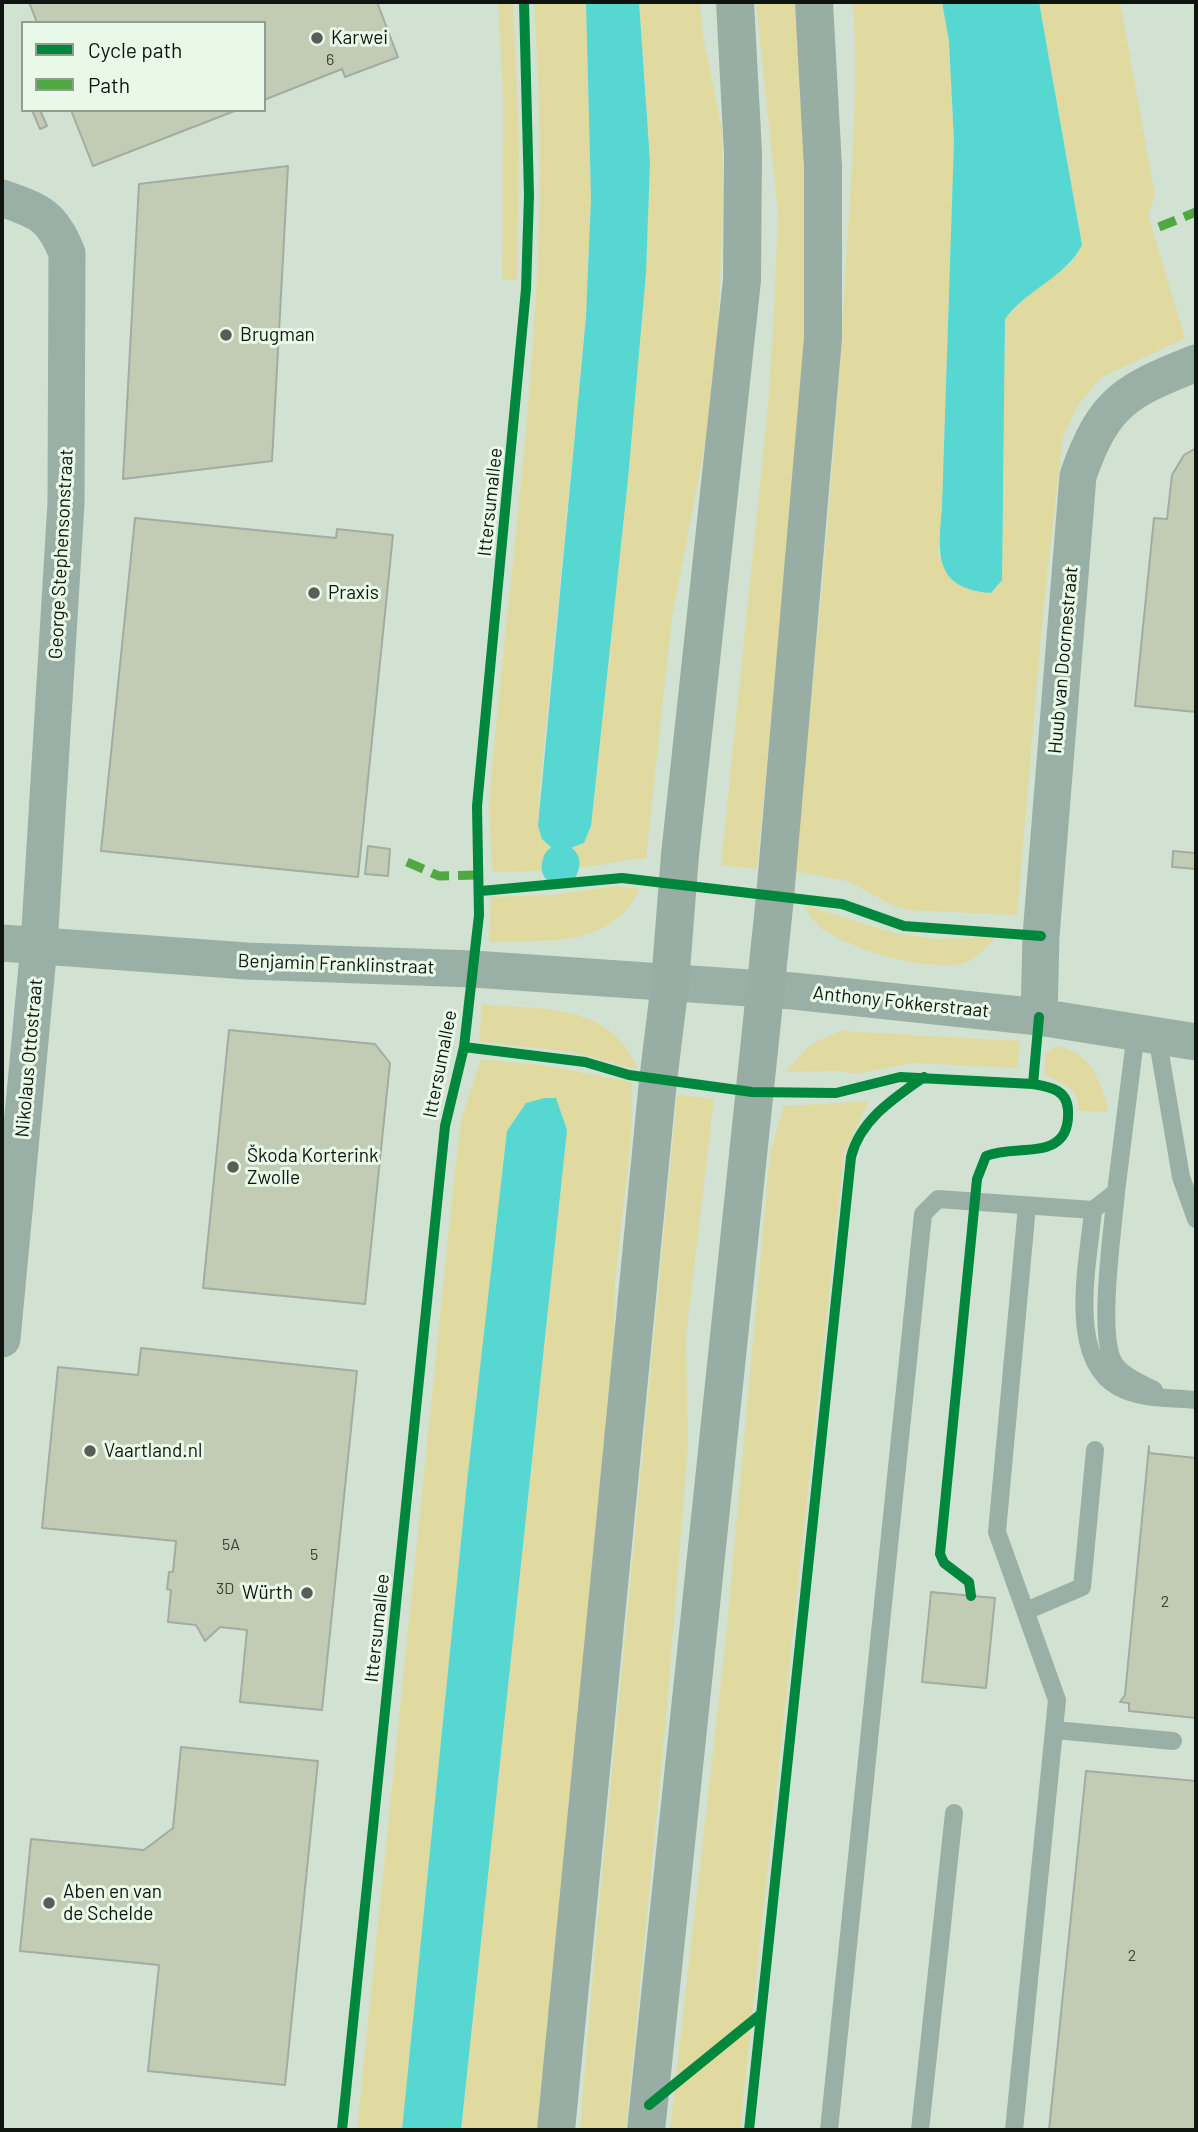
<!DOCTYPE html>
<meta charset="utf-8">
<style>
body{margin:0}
#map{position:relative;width:1198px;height:2132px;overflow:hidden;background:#dfe8df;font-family:Barlow,sans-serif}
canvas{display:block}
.frame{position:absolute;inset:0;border:4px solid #0e140f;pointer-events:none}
.legend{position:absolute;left:21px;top:21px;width:245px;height:91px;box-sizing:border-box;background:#e8f9e8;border:2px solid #919d91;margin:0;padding:9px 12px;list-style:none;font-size:21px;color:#0e140f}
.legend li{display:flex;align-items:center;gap:14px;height:35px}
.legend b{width:35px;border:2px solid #919d91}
</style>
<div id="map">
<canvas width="1198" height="2132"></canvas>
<div class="frame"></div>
<ul class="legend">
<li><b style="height:9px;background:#00873e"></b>Cycle path</li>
<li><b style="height:9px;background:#51a841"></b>Path</li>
</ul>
</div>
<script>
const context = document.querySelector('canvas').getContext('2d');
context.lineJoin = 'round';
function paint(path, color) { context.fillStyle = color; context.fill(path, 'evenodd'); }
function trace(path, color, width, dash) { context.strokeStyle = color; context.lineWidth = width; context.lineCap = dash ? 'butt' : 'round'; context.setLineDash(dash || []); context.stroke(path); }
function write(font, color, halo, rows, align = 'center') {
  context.font = font + ' Barlow,sans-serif'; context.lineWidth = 6; context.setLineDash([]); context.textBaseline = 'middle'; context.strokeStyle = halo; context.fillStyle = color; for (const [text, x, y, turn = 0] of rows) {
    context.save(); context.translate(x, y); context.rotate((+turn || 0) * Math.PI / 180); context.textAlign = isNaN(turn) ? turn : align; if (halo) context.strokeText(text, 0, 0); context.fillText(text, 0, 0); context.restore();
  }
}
paint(new Path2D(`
 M2 2H1196V2130H2ZM23 23H264V110H23Z`), '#d2e2d2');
paint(new Path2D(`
 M498 2H513L519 140 517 280H502L503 98Z
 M534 2H586L591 198 586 317 539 799 542 839 567 863 568 849 584 843 591 826 628 479 646 273 650 162 639 2H700L703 36 722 129 723 208 718 333 708 430 672 617 646 859C626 858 611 864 591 866 558 870 525 872 492 872L489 803C504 628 528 453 537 277 542 185 540 93 534 2Z
 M756 2H796C802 77 806 154 807 229 807 443 776 657 757 869L721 865 768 406 774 310 778 212Z
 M853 2H942L949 41 954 141 942 507 938 556 1002 580 1005 319 1032 291 1073 262 1079 226 1039 2H1120L1155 195 1148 215 1185 338 1100 378 1078 405 1063 437 1044 602 1017 915 908 910 892 905 848 881 794 871C814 675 834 479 845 281 850 187 859 96 853 2Z
 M618 886 640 889C611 949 546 940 489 942L491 897 552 895Z
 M804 905 894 933 936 939 995 937C987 947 974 961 961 964 924 971 843 949 816 923 811 919 808 911 804 905Z
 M482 1004C545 1011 610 1001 638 1070L573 1052 479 1042Z
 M840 1031 1020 1041 1017 1068 913 1063 856 1074 838 1071 785 1072 810 1045Z
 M1056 1046C1090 1051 1103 1083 1108 1112L1079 1111C1079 1085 1061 1085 1045 1074V1054Z
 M481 1059 548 1066 632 1082V1126L615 1284 612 1433 543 2130H461L567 1130 467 1482 402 2130H357L454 1179 461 1120Z
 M677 1095 714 1099 686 1337 688 1446 665 1729 626 2130H580L596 1938Z
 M869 1101 844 1153 740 2130H670L726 1637 770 1153 784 1106Z`), '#e0daa0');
paint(new Path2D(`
 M586 2H639L650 162 646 273 628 479 591 826 584 843 568 849 567 863 553 862 552 848 542 839 538 826 586 317 591 198Z
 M942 2H1039L1082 245C1066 277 1027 289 1005 319L1002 580 991 593C933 589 938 553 942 507L954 141 949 41Z
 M545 1098H556L567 1130 461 2130H402L467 1482 507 1131 526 1103Z`), '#56d7d2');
trace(new Path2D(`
 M560 867 561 863`), '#56d7d2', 37);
const building = new Path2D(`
 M29 2H377L398 57 345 77 342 69 264 100V23H37Z
 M32 110H40L47 126 40 129Z
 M71 110H237L93 166Z
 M288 166 272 461 123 479 139 184Z
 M1196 448V712L1135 706 1154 518 1167 519 1172 475 1184 455Z
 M135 518 336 538 337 529 393 535 358 877 101 851Z
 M368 846 390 849 388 876 365 874Z
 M1173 851 1196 853V869L1172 867Z
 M229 1030 375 1044 390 1063 365 1304 203 1288Z
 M141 1348 357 1371 322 1710 240 1702 247 1630 220 1627 205 1641 196 1625 168 1622 171 1590 167 1589 169 1572H173L176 1541 42 1528 58 1367 138 1375Z
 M1149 1446V1453L1196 1458V1718L1129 1711V1703L1120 1702 1125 1695Z
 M931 1592 995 1598 986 1688 922 1682Z
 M181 1747 318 1761 285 2085 148 2071 159 1965 20 1951 31 1839 144 1850 173 1828Z
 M1086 1771 1196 1781V2130H1049Z`);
paint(building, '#c2cbb4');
trace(building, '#a5aaa2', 2);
trace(new Path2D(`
 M1157 1036 1181 1177 1196 1219
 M1116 1192C1113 1229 1097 1335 1114 1363 1123 1376 1140 1383 1154 1390
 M1093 1210C1089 1261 1063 1368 1127 1391 1147 1399 1175 1398 1196 1400
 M1026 1611 1082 1587 1095 1450
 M1055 1730 1173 1741
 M829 2130 923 1214 938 1199 1093 1210 1116 1192 1136 1032
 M920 2130 954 1813
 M1014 2130 1057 1700 997 1532 1027 1206`), '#9ab0a7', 18);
trace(new Path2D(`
 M2 198C39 211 52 215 67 253L66 503 39 945 2 1339
 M2 943 246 961 473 969 793 991 1039 1017 1196 1042
 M1039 1017 1041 936 1078 476C1104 401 1126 391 1196 363`), '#9ab0a7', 37);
trace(new Path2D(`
 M556 2130 658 1081 670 983 680 855 742 280 743 153 735 2
 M646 2130 775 897 823 338V167L814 2`), '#98aea4', 38);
trace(new Path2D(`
 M1159 227 1196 212
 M407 862 439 876 481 875`), '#51a841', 9, [18, 9]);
trace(new Path2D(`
 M481 891 622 878 842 904 904 926 1041 936
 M464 1047 585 1062 629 1075 752 1092 836 1093 900 1077 1033 1084 1039 1017
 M971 1596 969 1582 944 1563 940 1554 977 1179 986 1156C1016 1143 1071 1164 1068 1110 1067 1089 1049 1087 1033 1084
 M649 2105 761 2014
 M342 2130 445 1126 464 1047 479 915 477 806 526 289 529 195 524 2
 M749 2130 851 1157C860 1120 894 1098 924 1077`), '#00873e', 10);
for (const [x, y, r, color] of [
 [317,38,7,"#575e58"],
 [226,335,7,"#575e58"],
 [314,593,7,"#575e58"],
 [233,1167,7,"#575e58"],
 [90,1451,7,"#575e58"],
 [307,1593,7,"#575e58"],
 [49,1903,7,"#575e58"]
]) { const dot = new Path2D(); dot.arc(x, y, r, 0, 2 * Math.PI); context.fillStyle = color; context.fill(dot); trace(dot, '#e8f9e8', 2.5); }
write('16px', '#3b4238', null, [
 ["6",330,60],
 ["5A",231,1545],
 ["5",314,1555],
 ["3D",225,1589],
 ["2",1165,1602],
 ["2",1132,1956]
]);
write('19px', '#0e140f', '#e8f9e8', [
 ["Karwei",331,38],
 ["Brugman",240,335],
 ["Praxis",328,593],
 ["Škoda Korterink",247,1156],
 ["Zwolle",247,1178],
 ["Vaartland.nl",104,1451],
 ["Würth",293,1593,"right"],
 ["Aben en van",63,1892],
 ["de Schelde",63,1914]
], 'left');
write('19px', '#0e140f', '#e8f9e8', [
 ["Ittersumallee",490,502,-84],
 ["George Stephensonstraat",61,554,-87],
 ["Huub van Doornestraat",1063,660,-85],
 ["Benjamin Franklinstraat",336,964,2],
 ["Anthony Fokkerstraat",901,1002,6],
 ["Nikolaus Ottostraat",29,1058,-85],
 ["Ittersumallee",440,1064,-79],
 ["Ittersumallee",377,1628,-84]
]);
</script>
